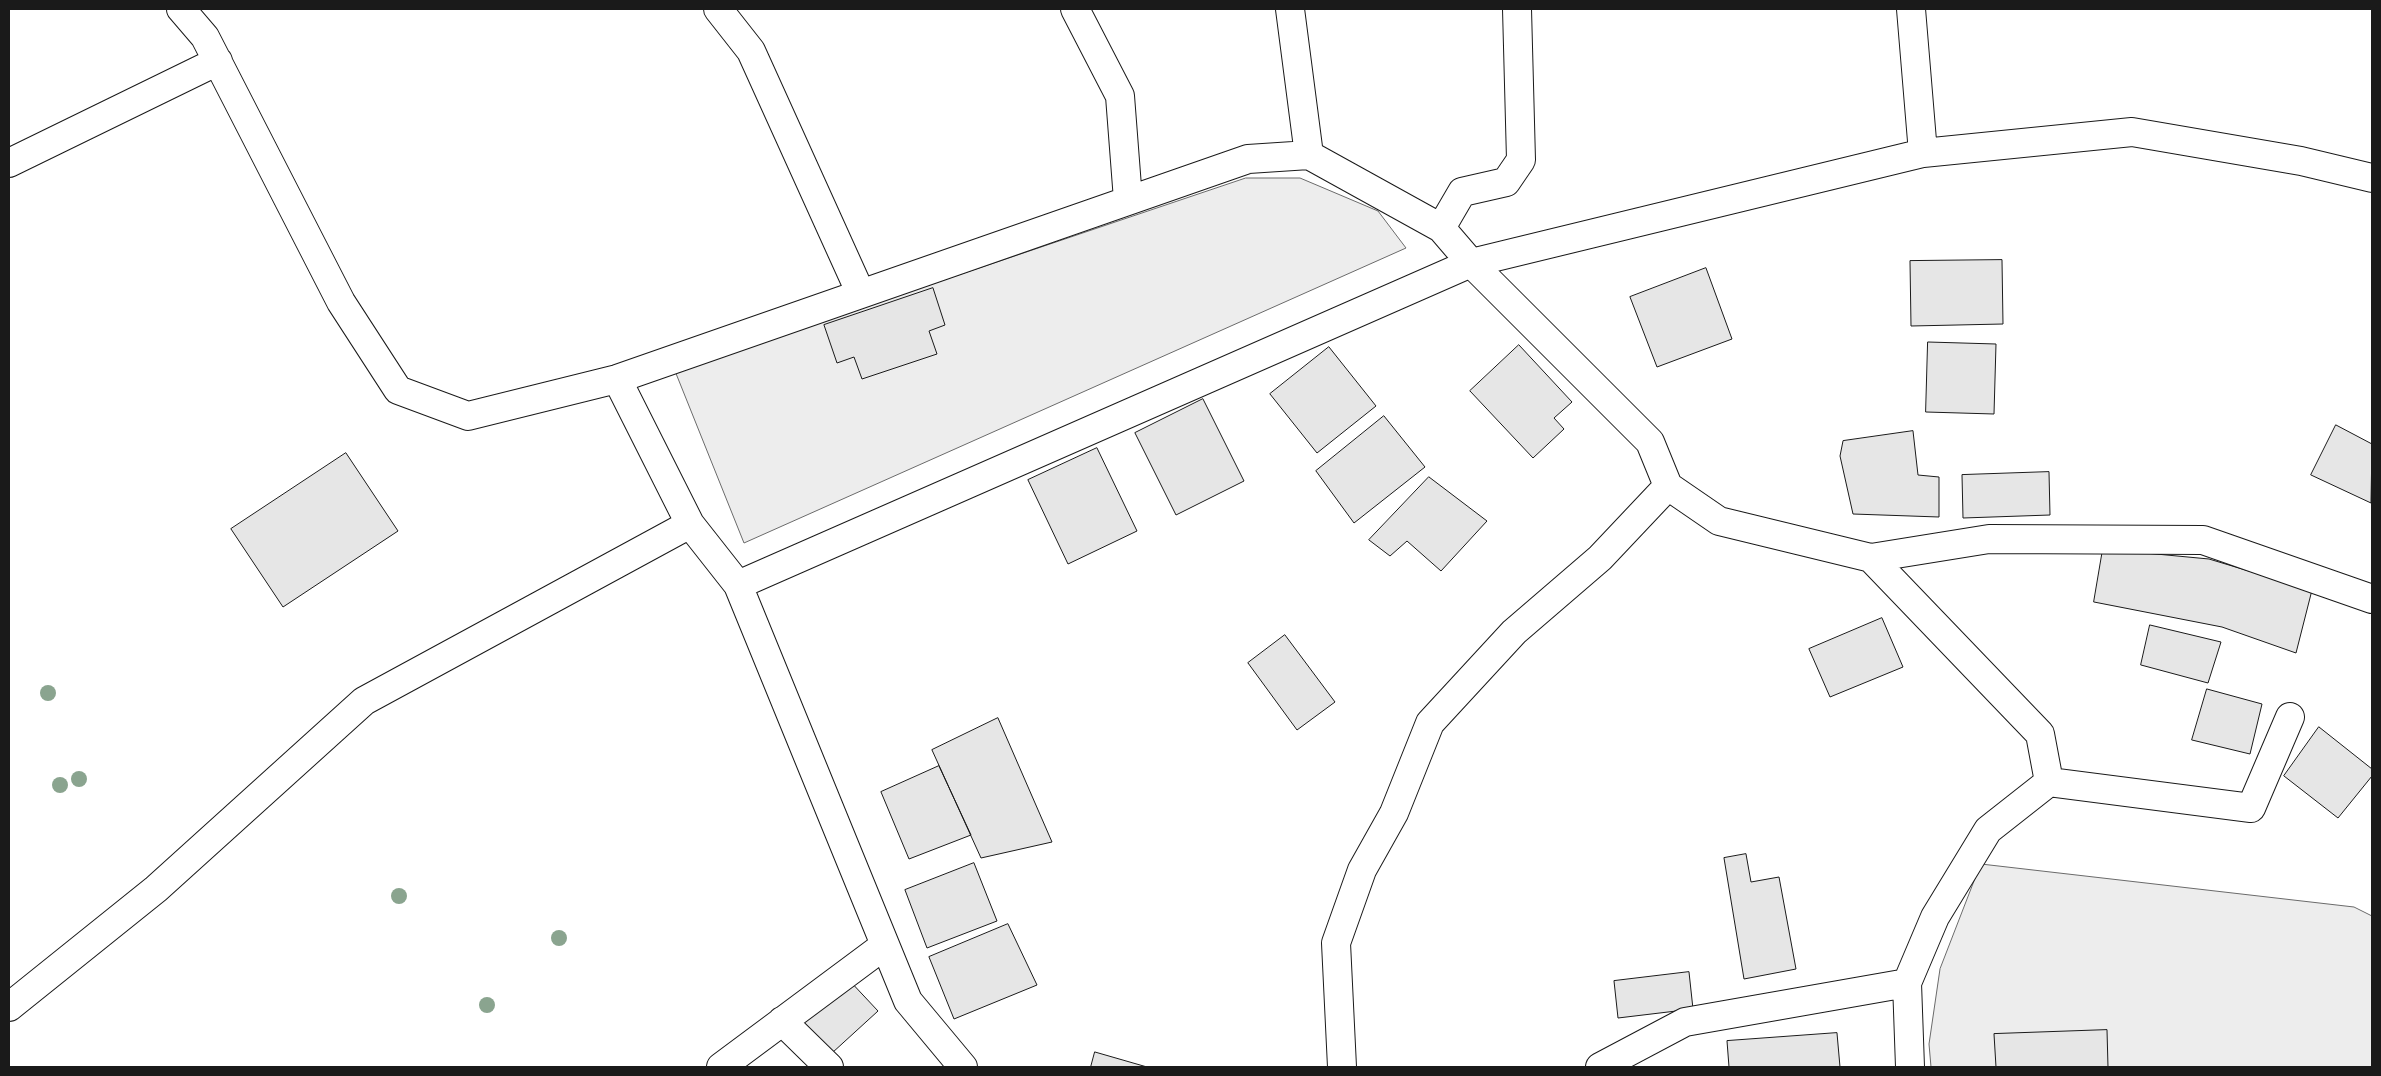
<!DOCTYPE html>
<style>
body{margin:0}
#map{position:relative;width:2381px;height:1076px;overflow:hidden;background:#fff;font-family:"Roboto Condensed",sans-serif}
canvas{display:block}
.frame{position:absolute;inset:0;border:10px solid #1a1a1a;pointer-events:none}
</style>
<div id="map">
<canvas width="2381" height="1076"></canvas>
<div class="frame"></div>
</div>
<script>
const context = document.querySelector('canvas').getContext('2d');
context.lineJoin = 'round';
function paint(path, color) { context.fillStyle = color; context.fill(path, 'evenodd'); }
function trace(path, color, width, dash) { context.strokeStyle = color; context.lineWidth = width; context.lineCap = dash ? 'butt' : 'round'; context.setLineDash(dash || []); context.stroke(path); }
const built = new Path2D(`
 M1246 178H1300L1378 211 1406 248 744 543 675 371Z
 M1981 864 2354 907 2372 916V1067H1931L1929 1044 1940 969Z`);
paint(built, '#ededed');
trace(built, '#6a6a6a', 1);
const building = new Path2D(`
 M2002 260 2003 324 1911 326 1910 261Z
 M1706 268 1732 339 1657 367 1630 297Z
 M933 288 945 325 929 331 937 354 862 379 854 357 837 363 824 325Z
 M1928 342 1996 344 1994 414 1926 412Z
 M1519 345 1572 402 1554 418 1564 429 1533 458 1470 391Z
 M1329 347 1376 406 1317 453 1270 394Z
 M1203 399 1244 481 1176 515 1135 433Z
 M1384 416 1425 467 1354 523 1316 471Z
 M2336 425 2372 444 2371 503 2311 475Z
 M1913 431 1918 475 1939 477V517L1853 514 1840 456 1843 441Z
 M1097 448 1137 531 1068 564 1028 480Z
 M346 453 398 531 283 607 231 529Z
 M2049 472 2050 515 1963 518 1962 475Z
 M1429 477 1487 521 1441 571 1407 541 1390 556 1369 540Z
 M2103 549 2209 559 2312 590 2296 653 2222 627 2094 602Z
 M1882 618 1903 667 1830 697 1809 649Z
 M2150 625 2221 642 2208 683 2141 665Z
 M1285 635 1335 702 1297 730 1248 663Z
 M2207 689 2262 704 2250 754 2192 740Z
 M998 718 1052 842 981 858 932 750Z
 M2319 727 2372 769V776L2338 818 2284 776Z
 M939 766 971 835 909 859 881 792Z
 M1746 854 1751 882 1779 877 1796 969 1744 979 1724 858Z
 M974 863 997 921 927 948 905 890Z
 M1008 924 1037 985 954 1019 929 957Z
 M1689 972 1693 1009 1618 1018 1614 981Z
 M848 979 878 1011 832 1053 802 1021Z
 M2107 1030 2108 1067H1996L1994 1034Z
 M1837 1033 1840 1067H1729L1727 1041Z
 M1095 1052 1147 1067H1091Z`);
paint(building, '#e6e6e6');
trace(building, '#1a1a1a', 1);
const minor = new Path2D(`
 M181 9 205 37 341 302 398 390 468 416 617 379 1248 159 1309 155 1441 228 1471 263 1650 442 1668 486
 M718 9 751 51 861 294
 M1075 9 1120 96 1128 200
 M1290 9 1309 155
 M1911 9 1923 153
 M9 163 218 61
 M1441 228 1462 192 1506 182 1521 160 1517 9
 M617 379 690 524 738 585 908 1001 963 1067
 M1871 558 2040 734 2049 782 1988 830 1935 917 1907 983 1910 1067
 M738 585 1471 263 1923 153 2132 132 2301 161 2372 178
 M2049 782 2251 808 2290 717
 M9 1007 156 889 364 701 690 524
 M782 1021 829 1067
 M721 1067 885 945
 M1342 1067 1336 943 1362 870 1394 813 1430 723 1514 632 1600 558 1668 486 1719 521 1871 558 1989 539 2203 540 2372 599
 M1600 1067 1685 1022 1907 983`);
trace(minor, '#1a1a1a', 30);
trace(minor, '#fff', 28);
context.fillStyle = '#8aa48f';
for (const [x, y] of [
 [48,693],
 [79,779],
 [60,785],
 [399,896],
 [559,938],
 [487,1005]
]) { context.beginPath(); context.arc(x, y, 8, 0, 2 * Math.PI); context.fill(); }
</script>
